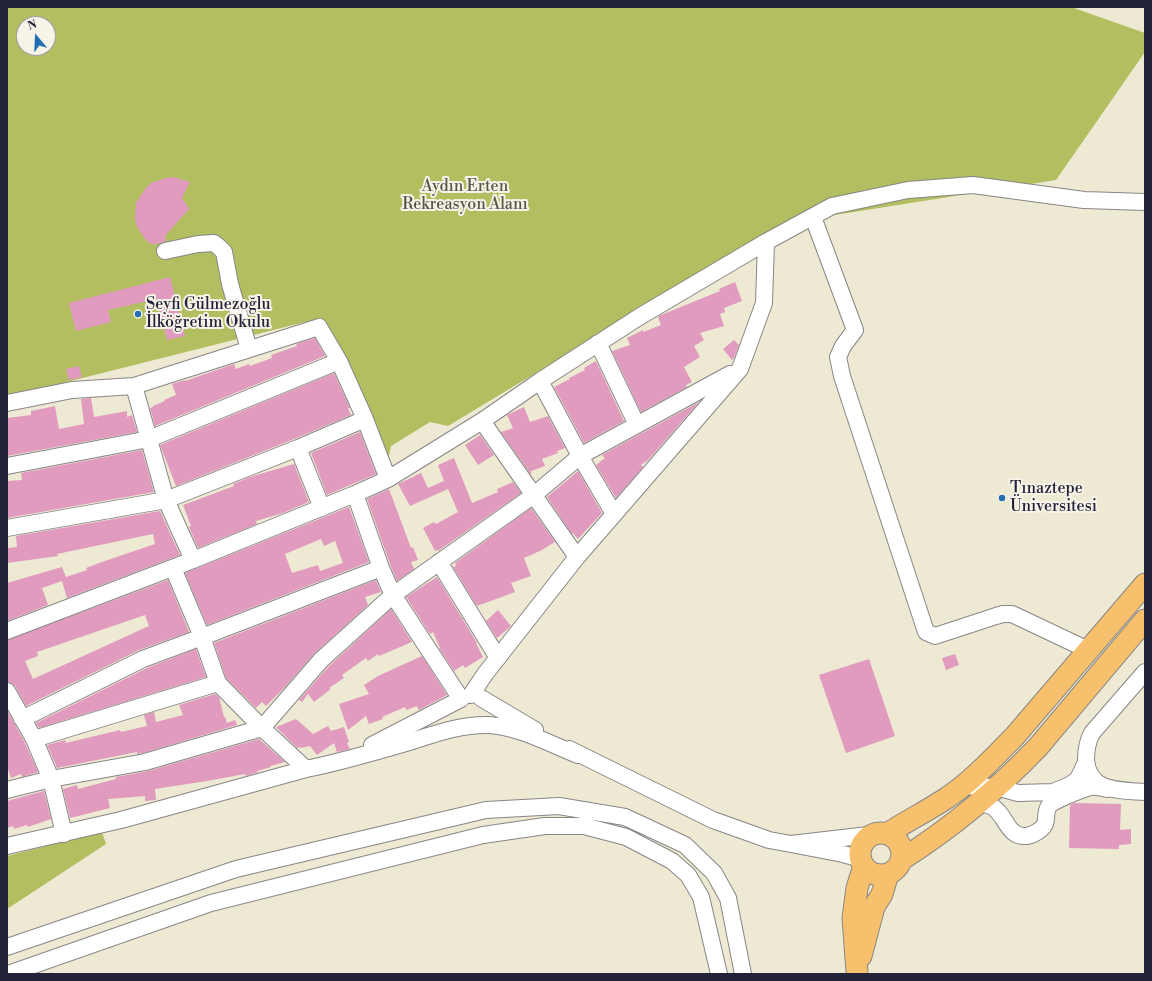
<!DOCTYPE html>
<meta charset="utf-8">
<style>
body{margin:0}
#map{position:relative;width:1152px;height:981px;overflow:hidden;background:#eee9d2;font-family:"Libre Bodoni",serif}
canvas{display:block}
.frame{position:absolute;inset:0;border:8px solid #22223b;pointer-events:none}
.north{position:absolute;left:16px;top:16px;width:40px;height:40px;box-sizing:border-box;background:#f7f3e8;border:1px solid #a29fa3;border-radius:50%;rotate:341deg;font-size:11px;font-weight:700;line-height:16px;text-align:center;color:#22223b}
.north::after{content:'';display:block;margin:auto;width:14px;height:18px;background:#1f6fb2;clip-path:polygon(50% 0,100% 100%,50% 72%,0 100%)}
</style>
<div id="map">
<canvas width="1152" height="981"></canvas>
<div class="frame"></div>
<div class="north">N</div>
</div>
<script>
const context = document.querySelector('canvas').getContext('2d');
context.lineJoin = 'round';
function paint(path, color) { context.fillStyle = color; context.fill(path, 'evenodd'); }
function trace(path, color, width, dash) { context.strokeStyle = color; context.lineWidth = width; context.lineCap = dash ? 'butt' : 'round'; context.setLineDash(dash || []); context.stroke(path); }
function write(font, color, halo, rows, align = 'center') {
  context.font = font + ' "Libre Bodoni",serif'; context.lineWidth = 4; context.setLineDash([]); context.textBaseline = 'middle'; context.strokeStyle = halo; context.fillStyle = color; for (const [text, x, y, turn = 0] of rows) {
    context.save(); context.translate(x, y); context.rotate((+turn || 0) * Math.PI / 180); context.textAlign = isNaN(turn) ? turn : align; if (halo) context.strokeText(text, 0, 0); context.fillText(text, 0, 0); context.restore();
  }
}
paint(new Path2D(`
 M7 7H1071L1145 33V52L1056 180 784 223 448 426 430 422 391 446 387 465 321 318 7 397ZM24 24H48V48H24Z
 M102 832 106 844 7 909V856Z`), '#b2be5f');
paint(new Path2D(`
 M174 177 190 182 182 198 186 204 189 209 165 236 166 241 153 245 146 240 137 227 135 219 136 203 145 189 151 183 166 178Z
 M170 277 185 336 167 340 157 299 108 310 111 322 76 331 69 303Z
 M735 282 742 301 724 308 725 312 720 314 724 326 700 333 704 340 694 346 700 357 684 367 692 382 686 385 687 387 641 412 612 351 630 345 627 338 643 330V332L661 325 658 317 661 315 720 291 719 289Z
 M315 338 325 356 155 426 150 408 153 407V406L165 401 164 400 176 395 172 384 185 380V381L234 364 236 369 249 364 250 366 272 358 271 355 297 346 296 344Z
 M734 340 739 345 734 358 732 360 723 349Z
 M596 361 624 421 584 443 554 387 570 379 569 378 585 370 584 368Z
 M79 366 82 377 69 380 66 369Z
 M334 373 350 408H348L351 415 294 439 176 486 160 445Z
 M91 398 94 417 127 411V417L132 415 137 432 7 456V418L31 415V411L55 406 59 429 84 424 81 399Z
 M699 402 648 460 641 465 643 467 616 498 596 465 605 458 602 455Z
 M524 407 530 422 548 416 565 448 557 451 558 453 542 459 545 466 531 471V475L501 432 513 428 507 415Z
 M360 432 376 474 327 495 311 453Z
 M480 435 494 455 478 465 465 445Z
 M142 450 154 492 7 518V481L22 480 21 473Z
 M454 458 472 503 498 492 497 489 513 482 521 493 438 551 437 550 435 551 423 528 434 522 436 524 458 512 448 489 410 506 398 484 421 473 428 488 444 481 438 465Z
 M294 464 309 502 283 513 256 521 257 524 198 548 189 527 191 526 183 505 234 486 233 484 250 477Z
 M578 471 602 513 578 539 573 533 572 534 547 497Z
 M389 489 411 548 413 547 418 560 411 562 414 569 397 581 390 564 367 499Z
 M349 507 369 562 207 625 185 573ZM321 539 324 546 335 541 343 563 320 571 318 565 292 573 285 554Z
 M531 508 555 542 542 550 524 558 531 576 511 583 515 592 477 606 453 567 456 566 455 563Z
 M160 511 180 555 67 598 62 581 42 588 48 605 7 621V583L62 567 66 577 87 570 86 568 99 563 155 544 153 534 57 554 58 556 7 563V548L17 547 16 536Z
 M437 577 477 643H476L483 657 465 668 463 665 454 671 439 648H440L433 632 430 634 406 597Z
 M168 580 189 632 139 650 26 706 15 686 11 683 7 682V640ZM145 615 149 626 33 679 25 661 38 656 37 652Z
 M376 580 381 592 365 597 368 605 315 653 284 688 266 706 262 702 256 708 226 678 214 643Z
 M391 609 412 642 379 656 378 654 368 661 366 658 342 675 344 678 329 688 331 689 314 702 308 694 302 702 299 700 328 667Z
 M498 610 511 626 497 638 486 621Z
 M196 649 206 677 39 728 36 723 147 668Z
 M955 654 959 665 946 670 942 658Z
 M422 656 447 695 419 710 417 706 406 710 405 707 382 717 383 719 369 724 366 716 348 730 339 704 369 694 364 685 378 676Z
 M869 659 895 736 846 753 819 675Z
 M215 694 219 697 224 717H225L227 723 235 720 237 725 143 753 137 754V752L57 768 47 745 65 740 66 743 120 730 121 732 147 726 144 715 154 712 156 722 183 715 179 705Z
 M7 710 25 743 38 772 22 777 21 774 11 778 7 766Z
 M296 719 313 734 328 726 331 731 344 727 349 742 347 743 350 749 337 752 334 743 317 755 310 746 301 748V747L297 748 276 727Z
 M259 739 285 762 270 766 271 767 257 771 258 772 246 776 245 774 207 781 155 789 156 800 145 801V796L108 799 110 808 70 818 63 789 77 785 78 789 116 779V777L148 771Z
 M44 791 51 819 28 827 27 825 14 829 13 826 7 828V801Z
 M1074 803 1121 804 1120 830 1131 829V844L1119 845V849L1069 848 1070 805Z`), '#e09bbf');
const minor = new Path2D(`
 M813 217 855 330 843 346 838 357 842 376 926 632 935 636 996 616 1003 614H1012L1088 650
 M165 251 198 244 214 243 219 247 224 252 230 284 249 349
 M598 343 637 425
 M540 381 580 456 614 514
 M134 386 166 500 193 560
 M7 403 72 390 134 386 319 327 339 361 365 419 388 479
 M482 421 577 557
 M298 448 322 508
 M7 466 149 439 339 361
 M355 494 381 568 393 595 461 699 372 745
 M7 528 166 500 298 448 365 419
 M439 562 498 658
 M173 568 202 637 218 683
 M7 631 193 560 355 494 388 479 482 421 540 381 639 317 766 242
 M1145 672 1092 733C1087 742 1086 750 1086 760 1089 793 1120 790 1145 792
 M7 691 34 739 51 779 7 790
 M471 695 485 674 577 557 740 369 764 303 766 242 832 206 908 190 973 185 1084 200 1145 202
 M481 698 535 730
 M22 719 143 659 202 637 381 568
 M34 739 218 683 262 728 321 660 393 595 534 495 580 456 730 374
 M569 749 713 820 769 840 791 844
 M962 786 996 787 1018 793 1053 792 1070 785 1078 779 1086 762
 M976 804C981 804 987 804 991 806 1007 814 1006 838 1027 836 1033 835 1042 830 1045 824 1047 819 1045 811 1049 806 1053 801 1084 788 1091 787 1096 786 1102 788 1107 789
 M64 834 51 779 145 762 262 728 306 769
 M7 846 121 820 306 769C341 762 375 752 409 742 435 734 461 724 489 725 520 727 550 744 578 755
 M861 859 843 854 791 844 877 834
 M7 947 236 869 486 810 559 806 625 817 685 845 714 873 728 898 743 974
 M8 974 211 903 483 835 545 826H584L626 837 672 861 688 875 701 897 719 974`);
const major = new Path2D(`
 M860 854a21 21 0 1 1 42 0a21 21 0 1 1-42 0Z
 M887 834C906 821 928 811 948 797 972 781 993 758 1014 737L1145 584
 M901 860C951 828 998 789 1038 747L1145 620
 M861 956 874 907 882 894 888 874
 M857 972 853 918 857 888 864 866`);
trace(minor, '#888686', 18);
trace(major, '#888686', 23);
trace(minor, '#fff', 16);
trace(major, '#f7c06c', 21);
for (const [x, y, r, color] of [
 [138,314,4,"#1f6fb2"],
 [1002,498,4,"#1f6fb2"]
]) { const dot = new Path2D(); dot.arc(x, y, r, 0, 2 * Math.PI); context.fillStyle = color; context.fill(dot); trace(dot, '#f7f3e8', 1.5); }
write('16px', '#545948', '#f7f3e8', [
 ["Aydın Erten",465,187],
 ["Rekreasyon Alanı",465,205]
]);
write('16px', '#22223b', '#f7f3e8', [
 ["Seyfi Gülmezoğlu",146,305],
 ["İlköğretim Okulu",146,323],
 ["Tınaztepe",1010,489],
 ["Üniversitesi",1010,507]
], 'left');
</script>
